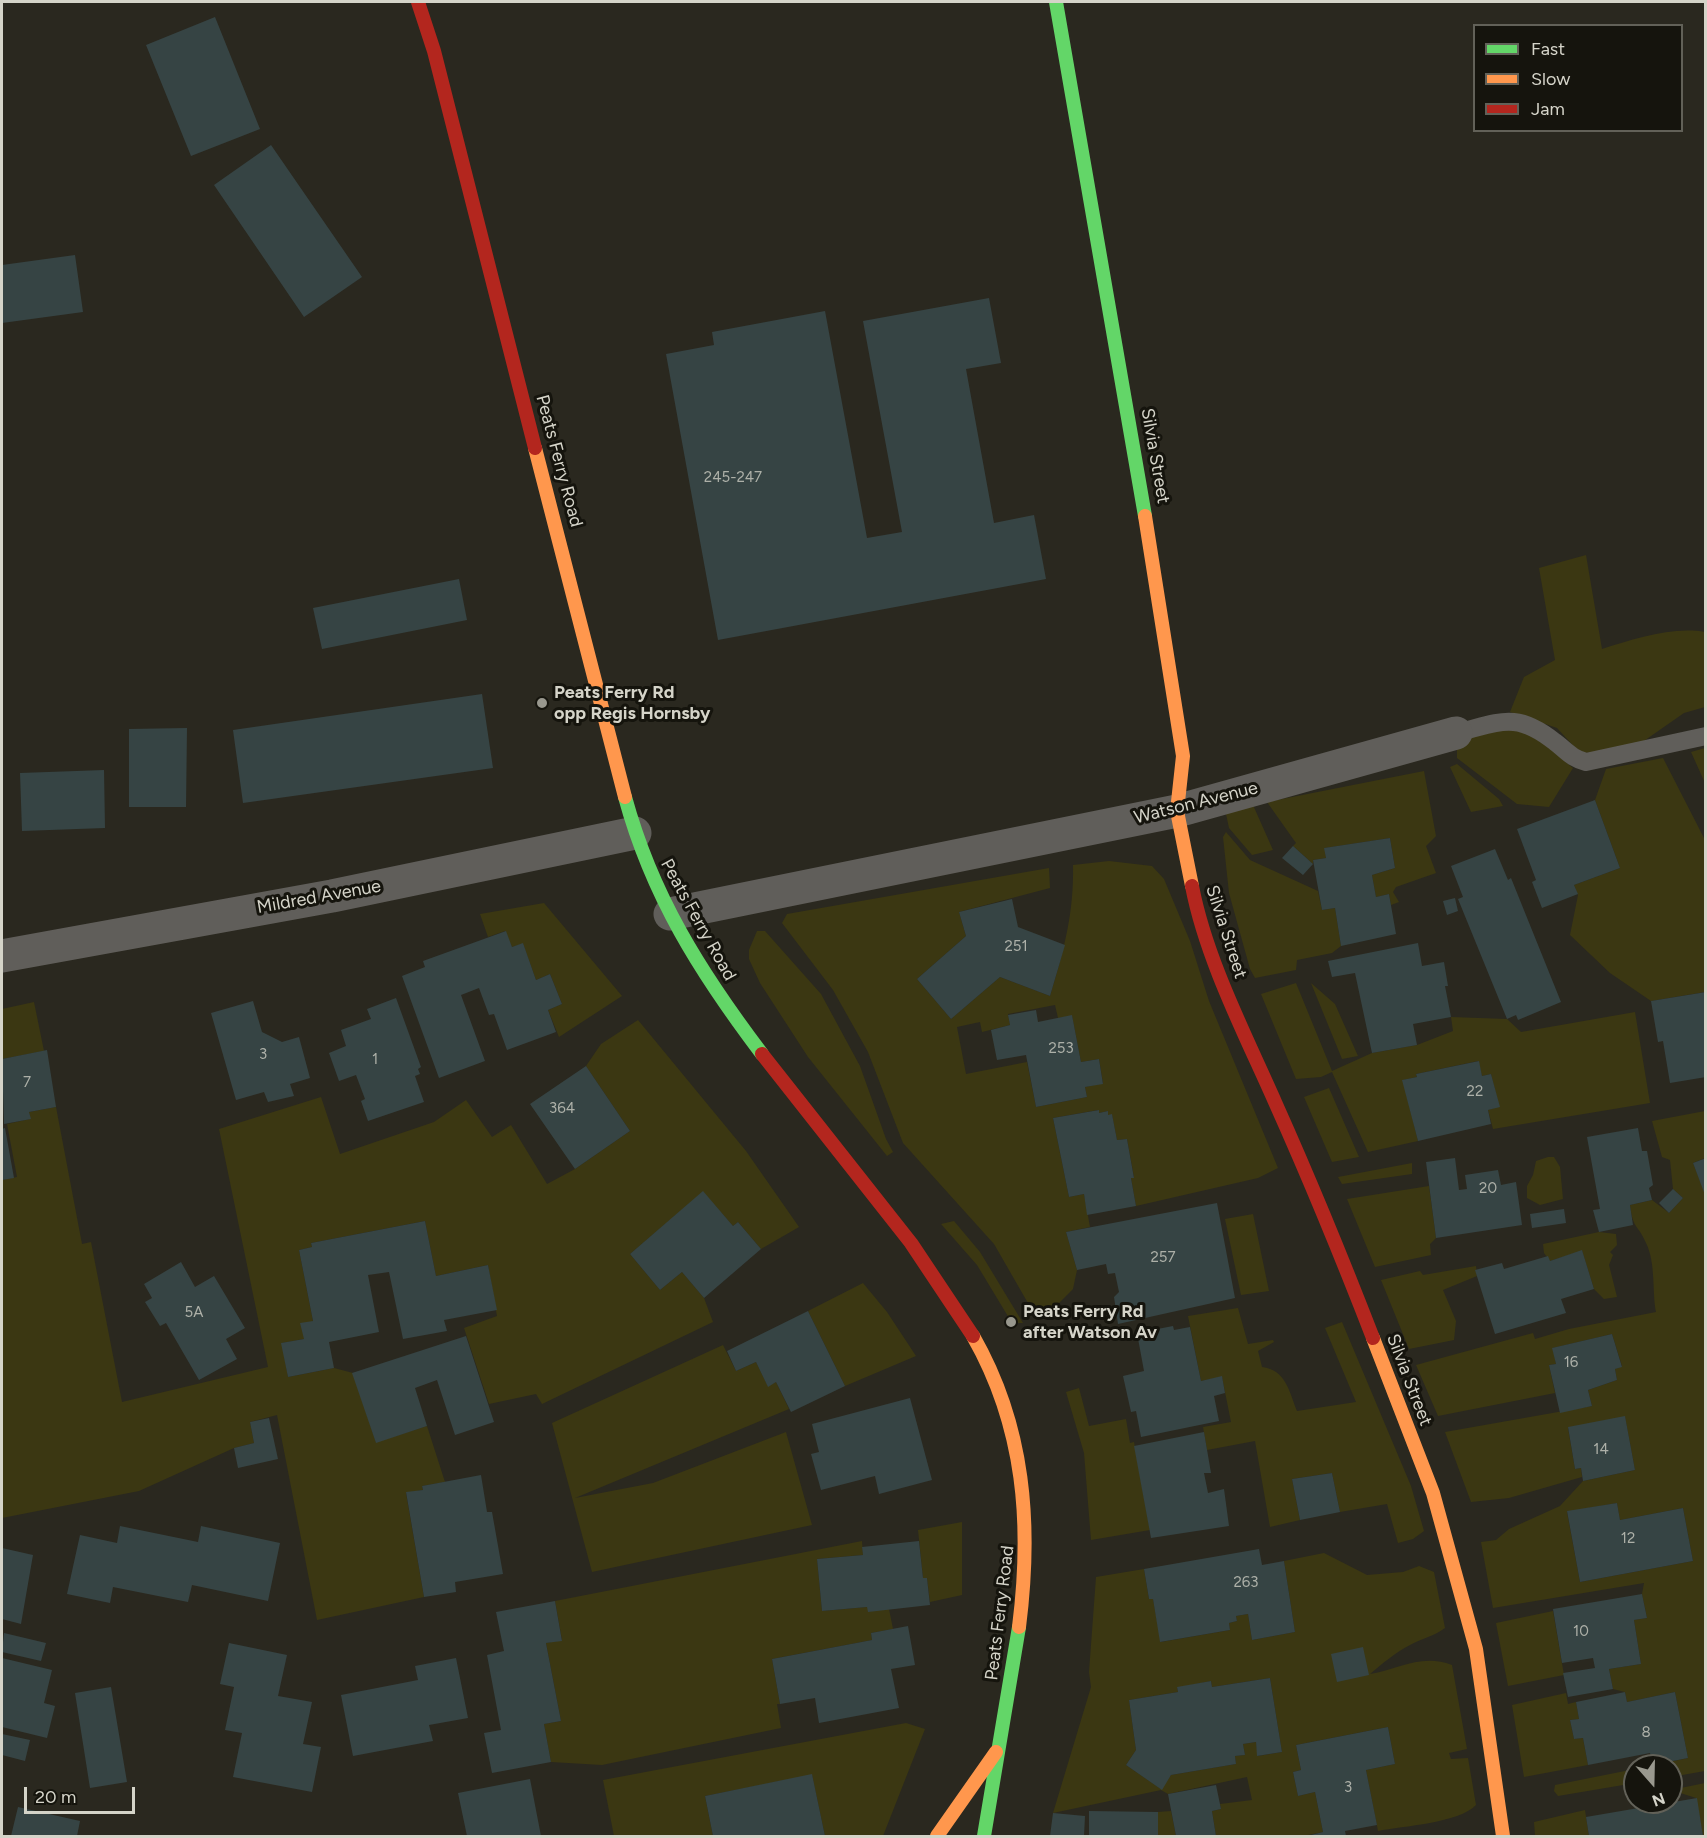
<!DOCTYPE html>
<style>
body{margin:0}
#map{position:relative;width:1707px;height:1838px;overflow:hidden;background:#2a281f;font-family:Figtree,sans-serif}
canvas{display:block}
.frame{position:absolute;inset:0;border:3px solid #d5d4c9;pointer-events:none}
.legend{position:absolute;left:1473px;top:24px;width:210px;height:108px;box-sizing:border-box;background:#15140d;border:2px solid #626158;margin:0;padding:8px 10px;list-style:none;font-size:18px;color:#d5d4c9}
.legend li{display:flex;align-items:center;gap:12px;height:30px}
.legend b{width:30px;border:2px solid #626158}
.north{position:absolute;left:1623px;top:1754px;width:60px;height:60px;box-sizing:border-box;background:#15140d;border:2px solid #626158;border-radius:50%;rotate:160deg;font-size:16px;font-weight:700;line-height:24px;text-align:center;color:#d5d4c9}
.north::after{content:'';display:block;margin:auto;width:21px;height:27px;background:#99988e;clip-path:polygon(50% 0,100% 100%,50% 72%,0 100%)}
.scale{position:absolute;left:24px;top:1787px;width:111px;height:27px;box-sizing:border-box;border:3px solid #d5d4c9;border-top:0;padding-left:8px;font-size:18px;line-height:21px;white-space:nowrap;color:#d5d4c9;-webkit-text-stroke:4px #15140d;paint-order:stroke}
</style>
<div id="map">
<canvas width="1707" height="1838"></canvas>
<div class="frame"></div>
<ul class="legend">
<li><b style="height:8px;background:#63d668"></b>Fast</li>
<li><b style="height:8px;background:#ff974d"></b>Slow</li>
<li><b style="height:8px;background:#b3261e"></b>Jam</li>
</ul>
<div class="north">N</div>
<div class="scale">20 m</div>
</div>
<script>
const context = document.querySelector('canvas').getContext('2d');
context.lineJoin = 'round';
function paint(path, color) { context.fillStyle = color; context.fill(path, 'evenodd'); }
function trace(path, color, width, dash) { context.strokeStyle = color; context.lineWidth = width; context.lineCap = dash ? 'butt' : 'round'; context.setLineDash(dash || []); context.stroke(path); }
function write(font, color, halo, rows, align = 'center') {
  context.font = font + ' Figtree,sans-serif'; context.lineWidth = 6; context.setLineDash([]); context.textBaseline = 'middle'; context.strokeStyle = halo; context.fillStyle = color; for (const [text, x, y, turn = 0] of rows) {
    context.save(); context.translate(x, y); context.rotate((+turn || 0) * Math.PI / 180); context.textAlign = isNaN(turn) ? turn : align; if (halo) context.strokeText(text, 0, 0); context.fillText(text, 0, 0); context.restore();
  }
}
paint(new Path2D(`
 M1586 555 1602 649C1633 639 1673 626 1705 632V707L1684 713 1641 743 1606 752 1580 753 1557 728 1510 712 1524 677 1555 660 1539 568Z
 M1510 727C1535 734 1554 752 1573 768L1549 807 1517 804 1457 758V737Z
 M1705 748H1706L1705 783 1691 752Z
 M1663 758 1705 840V992L1651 1001 1610 973 1570 935 1578 895 1574 885 1620 868 1595 800 1606 769Z
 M1457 764 1499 799 1503 806 1471 812 1450 767Z
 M1424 771 1436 836 1426 846 1436 873 1396 887 1393 892 1399 902 1391 905 1389 894 1376 897 1372 875 1395 868 1390 838 1325 848 1326 858 1313 860V864L1293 846 1296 843 1267 802Z
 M1253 805 1273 850 1252 855 1229 828 1226 814Z
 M1226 832 1250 860 1318 891 1322 910 1335 908 1341 946 1332 953 1297 960 1296 970 1255 978 1250 969 1229 893 1223 837Z
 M1109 861 1152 866 1164 879 1190 941 1209 1001 1278 1168 1258 1178 1136 1206 1131 1178 1134 1177 1127 1139 1117 1140 1112 1115H1108V1111L1099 1113 1098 1110 1053 1118 1069 1197 1084 1194 1090 1227 1066 1232 1077 1270 1073 1289 1059 1303 1036 1317 994 1244 903 1143 868 1052 833 990 782 923 787 914 1049 868 1050 888 959 912 966 936 917 979 951 1019 1000 977 1050 996C1064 950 1074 913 1073 865ZM1055 1005 1058 1018 1072 1016 1081 1062 1099 1059 1103 1083 1085 1087 1087 1097 1036 1107 1027 1062 966 1074 957 1027 980 1022 982 1032 1010 1025 1008 1014Z
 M544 903 622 996 559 1037 548 1010 562 1004 550 974 536 980 523 944 512 947 505 931 488 937 480 914Z
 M757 931H765L821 994 860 1066 886 1139 893 1152 887 1156 808 1057 760 983 749 959V950Z
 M1296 983 1332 1071 1372 1053 1417 1045 1453 1031 1451 1017 1507 1019 1521 1032 1635 1012 1650 1103 1493 1129 1488 1110 1499 1106 1491 1074 1482 1076 1478 1061 1416 1074 1417 1077 1403 1080 1418 1141 1368 1152 1332 1072 1321 1077 1296 1079 1261 994Z
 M1311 983 1335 1004 1358 1056 1342 1059Z
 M34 1002 44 1051 2 1059V1009Z
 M638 1020 746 1151 799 1227 761 1249 738 1222 733 1226 703 1192 630 1254 660 1290 682 1272 704 1298 713 1322 542 1404 536 1394 489 1404 464 1328 497 1316 488 1265 436 1276 425 1221 311 1243 312 1247 299 1250 313 1321 304 1339 282 1343 288 1377 334 1368 353 1373 376 1442 427 1426 445 1482 422 1486 423 1490 406 1493 424 1597 317 1620 277 1415 250 1422 254 1443 234 1448 139 1491 2 1518V1180L17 1177 7 1124 30 1119 29 1112 56 1107 82 1244 91 1242 122 1402 268 1367 219 1129 321 1097 340 1154 434 1122 466 1100 492 1137 511 1125 547 1184 575 1169 630 1131 586 1066 601 1044Z
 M1329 1088 1359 1157 1332 1162 1304 1097Z
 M1705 1111V1158L1693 1163 1706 1196 1705 1771 1671 1777V1766H1650L1688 1758 1675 1692 1627 1702 1625 1692 1613 1689 1609 1669 1641 1664 1634 1620 1647 1618 1642 1594 1644 1583 1493 1608 1481 1542 1496 1540 1509 1529 1560 1506 1583 1481 1635 1470 1625 1417 1568 1428 1575 1469 1581 1468 1582 1477 1509 1498 1471 1502 1445 1432 1592 1406 1588 1390 1617 1380 1615 1369 1622 1366 1612 1334 1553 1348 1556 1364 1549 1365 1555 1393 1438 1416 1416 1365 1533 1333 1535 1339 1569 1329 1656 1312C1652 1292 1656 1263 1646 1243 1638 1224 1633 1230 1630 1205L1652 1200 1669 1213 1683 1198 1673 1189 1670 1160 1662 1157 1652 1121ZM1617 1503 1620 1520 1683 1508 1693 1561 1580 1582 1567 1512Z
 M1548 1157H1554L1560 1167 1563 1199 1540 1205 1527 1198V1186L1533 1175 1536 1161Z
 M1412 1163V1174L1342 1184 1338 1177Z
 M1429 1186 1436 1238 1430 1244 1431 1255 1375 1267 1347 1199Z
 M1253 1214 1269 1291 1241 1295 1225 1219Z
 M954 1221 980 1252 1023 1323H1012L977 1265 941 1224Z
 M1599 1232 1616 1234 1617 1245 1610 1252 1613 1255 1609 1265 1617 1297 1604 1299 1594 1289 1582 1251 1550 1261 1544 1253 1543 1244Z
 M1476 1266 1477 1276 1443 1290 1456 1321 1454 1340 1409 1349 1381 1280 1420 1271 1423 1275Z
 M863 1283 887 1312 916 1356 845 1386 808 1311Z
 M1238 1308 1248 1344 1273 1340 1274 1342 1258 1351 1262 1367C1286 1370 1289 1391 1297 1411L1356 1402 1325 1328 1342 1322 1411 1486 1424 1531 1413 1539 1398 1543 1387 1504 1340 1512 1332 1473 1292 1479 1300 1520 1270 1527 1255 1441 1207 1450 1203 1427 1231 1422 1222 1377 1201 1381 1188 1316Z
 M723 1345 736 1371 756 1362 768 1386 776 1382 789 1409 575 1498 653 1483 786 1432 812 1525 592 1572 552 1423Z
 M1079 1388 1089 1426 1126 1419 1130 1443 1134 1442 1150 1530 1091 1540 1084 1453 1066 1392Z
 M962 1522V1595L930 1602 927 1578H923L918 1530Z
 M862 1541 863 1555 817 1559 822 1611 867 1607 889 1609 893 1629 871 1633 872 1640 772 1659 780 1704H777L781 1728 602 1765 551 1762 544 1724 561 1721 546 1643 562 1640 555 1601Z
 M1324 1553 1367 1575 1403 1572 1419 1566 1434 1572 1445 1628C1433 1637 1422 1638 1410 1645 1395 1653 1383 1663 1370 1674 1399 1669 1422 1653 1452 1665L1467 1749 1449 1753 1451 1759 1468 1758 1476 1805C1459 1823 1403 1826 1378 1831L1366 1770 1395 1764 1388 1727 1296 1745 1301 1770 1293 1772 1298 1796 1315 1792 1323 1832 1303 1836H1216L1212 1811 1221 1809 1220 1804 1252 1800 1247 1777 1168 1794 1161 1790 1053 1813 1091 1687 1089 1672 1096 1577 1144 1569 1149 1599H1153L1161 1642 1230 1630 1229 1623 1237 1621 1236 1616 1248 1614 1252 1640 1295 1632 1284 1561ZM1270 1678 1282 1752 1258 1756 1256 1742 1243 1744 1245 1755 1235 1756 1236 1764 1171 1775 1161 1789 1126 1765 1136 1750 1129 1700 1178 1692 1177 1688 1211 1681 1212 1687Z
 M1553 1611 1564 1675 1508 1686 1496 1623Z
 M1566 1693 1568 1704 1576 1702 1579 1719 1570 1720 1574 1739 1583 1738 1588 1765 1524 1777 1512 1705Z
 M906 1723 925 1729 883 1836H825L812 1775 705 1796 713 1836H614L603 1780Z
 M1635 1769V1783L1558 1796 1554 1791 1555 1785Z
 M1705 1783V1836H1703L1696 1798 1671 1790Z
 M1585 1810 1589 1836H1535L1534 1822Z
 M1171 1811 1176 1836H1158V1812Z`), '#3b3712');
paint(new Path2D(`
 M215 17 260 129 191 156 146 45Z
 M271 145 362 277 304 317 214 185Z
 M75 255 83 312 2 323V265Z
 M989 298 1001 363 966 369 994 523 1034 515 1046 579 718 640 666 354 714 345 712 332 825 311 867 538 902 532 863 321Z
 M459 579 467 620 322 649 313 608Z
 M482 694 493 768 243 803 233 730Z
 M187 728 186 807H129V729Z
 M104 770 105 828 22 831 20 773Z
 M1595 800 1620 868 1574 885 1578 894 1542 908 1532 882 1536 880 1517 829Z
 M1390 838 1395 868 1372 875 1376 897 1389 894 1396 934 1341 946 1335 908 1322 910 1313 860 1326 858 1324 848Z
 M1293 846 1313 864 1303 875 1282 858Z
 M1495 849 1508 880 1511 878 1561 1002 1518 1020 1516 1015 1507 1019 1458 899 1463 897 1451 866Z
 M1455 898 1458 911 1447 915 1443 901Z
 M1012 899 1018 927 1065 945 1050 996 1000 977 951 1019 917 979 966 936 959 912Z
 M506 931 512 947 523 943 536 980 550 974 562 1004 548 1010 556 1032 507 1050 494 1014 489 1015 479 988 461 995 485 1061 439 1078 402 976 425 967 423 961Z
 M1418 943 1422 966 1444 962 1448 986H1445L1451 1017 1413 1024 1417 1045 1372 1053 1355 973 1332 977 1328 961Z
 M1706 992V1077L1670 1083 1663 1041 1658 1042 1651 1001Z
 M396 998 421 1067 418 1069 420 1074 415 1076 424 1102 368 1121 361 1101 365 1099 356 1075 339 1081 329 1053 346 1046 341 1030 371 1019 367 1009Z
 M253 1001 262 1032 282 1042 299 1037 310 1078 290 1084 294 1096 268 1102 264 1092 236 1100 211 1013Z
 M1036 1010 1038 1022 1072 1015 1081 1062 1099 1059 1103 1084 1085 1087 1087 1097 1036 1107 1026 1055 997 1060 991 1030 1010 1025 1008 1015Z
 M47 1050 56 1107 29 1112 31 1119 4 1124 2 1059Z
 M1479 1061 1482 1076 1491 1074 1500 1107 1488 1110 1491 1124 1418 1141 1402 1080 1417 1077 1416 1074Z
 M586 1066 630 1131 575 1169 530 1104Z
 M1099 1110V1113L1108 1111V1115L1112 1114 1117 1140 1127 1139 1134 1178H1131L1136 1206 1087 1215 1084 1194 1069 1197 1053 1118Z
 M5 1128 14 1178 2 1180V1129Z
 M1638 1128 1642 1151H1647L1653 1185 1649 1188 1652 1200 1630 1205 1633 1225 1599 1232 1593 1210 1600 1209 1587 1137Z
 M1455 1158 1459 1190 1467 1189 1465 1175 1498 1170 1501 1185 1516 1182 1522 1225 1436 1238 1426 1162Z
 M1706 1158V1195H1705L1693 1163Z
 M1673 1189 1683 1198 1669 1213 1659 1203Z
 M703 1191 733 1226 738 1222 761 1249 704 1298 682 1272 660 1290 630 1254Z
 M1217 1203 1235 1298 1118 1324 1114 1297 1119 1292 1115 1273 1108 1274 1106 1264 1077 1270 1066 1232Z
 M1564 1209 1566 1223 1532 1228 1530 1214Z
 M425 1221 436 1276 488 1265 497 1310 444 1320 447 1331 403 1339 389 1272 368 1275 379 1332 329 1342 334 1368 288 1377 281 1343 304 1339 300 1323 313 1321 299 1250 312 1247 311 1243Z
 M1582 1250 1594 1289 1561 1299 1566 1313 1495 1334 1475 1270 1502 1263 1504 1269 1548 1256 1550 1261Z
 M181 1262 195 1287 214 1276 245 1328 226 1339 237 1359 199 1380 166 1323 160 1326 145 1302 152 1298 144 1284Z
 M808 1311 845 1386 791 1412 776 1382 768 1387 756 1362 736 1371 727 1351Z
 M1173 1326 1174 1330 1190 1327 1201 1381 1222 1376 1225 1393 1214 1396 1219 1421 1141 1437 1136 1411 1131 1412 1123 1376 1144 1371 1137 1333Z
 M1612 1334 1622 1367 1615 1369 1617 1380 1588 1390 1592 1406 1560 1413 1549 1365 1556 1364 1552 1348Z
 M466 1336 494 1422 455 1435 437 1380 415 1388 427 1426 376 1443 352 1373Z
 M910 1398 932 1480 879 1494 875 1476 821 1490 811 1454 819 1452 812 1424Z
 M1625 1416 1635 1470 1583 1481 1581 1468 1575 1469 1568 1427Z
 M269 1418 278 1459 238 1468 234 1448 254 1443 250 1422Z
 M1204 1432 1211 1473H1204L1208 1493 1224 1489 1229 1526 1151 1538 1134 1446Z
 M1332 1473 1340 1512 1300 1520 1292 1479Z
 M481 1475 487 1512H492L503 1574 455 1582 456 1592 424 1597 406 1492 423 1490 422 1486Z
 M1617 1503 1620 1520 1683 1508 1693 1561 1580 1582 1567 1511Z
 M120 1526 198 1542 201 1526 280 1543 268 1601 192 1585 188 1602 113 1587 110 1603 67 1594 80 1535 117 1543Z
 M919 1541 923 1578H927L930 1605 868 1612 867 1607 822 1611 817 1559 863 1555 862 1547Z
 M2 1548 33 1555 21 1624 2 1619Z
 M1259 1549 1262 1565 1284 1561 1295 1632 1252 1640 1248 1614 1236 1616 1237 1621 1229 1623 1230 1630 1160 1642 1153 1599H1149L1144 1569Z
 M1642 1594 1647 1618 1634 1620 1641 1664 1609 1669 1613 1689 1568 1697 1563 1673 1595 1668 1593 1658 1562 1663 1553 1609Z
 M555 1601 562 1641 546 1643 561 1721 544 1724 551 1762 492 1773 484 1733 501 1730 487 1655 504 1651 496 1612Z
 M908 1626 915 1665 891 1669 899 1708 819 1723 815 1698 780 1704 772 1659 872 1640 871 1633Z
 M4 1633 46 1643 41 1661 2 1652Z
 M229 1643 287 1655 278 1696 312 1702 303 1744 321 1747 312 1792 233 1777 242 1733 225 1730 234 1687 220 1684Z
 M1363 1647 1369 1675 1337 1682 1331 1654Z
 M2 1658 52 1670 44 1703 55 1706 47 1738 2 1727Z
 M456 1658 468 1718 429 1725 433 1741 353 1756 341 1695 418 1680 415 1666Z
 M1270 1678 1282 1752 1257 1756 1256 1742 1243 1744 1245 1755 1235 1756 1236 1764 1171 1775 1162 1790 1126 1765 1136 1750 1129 1700 1178 1692 1177 1687 1211 1681 1212 1687Z
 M111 1687 127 1782 90 1788 75 1693Z
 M1625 1692 1627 1702 1675 1692 1688 1758 1658 1764 1656 1756 1651 1757 1650 1753 1588 1765 1583 1738 1574 1739 1570 1720 1579 1719 1576 1702Z
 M1388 1727 1395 1764 1366 1770 1377 1825 1345 1831 1346 1836H1307L1323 1832 1315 1792 1298 1796 1293 1772 1301 1770 1296 1745Z
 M2 1734 30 1740 25 1761 2 1755Z
 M812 1774 825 1836H713L705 1796Z
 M530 1779 541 1836H467L458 1793Z
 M1216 1785 1221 1809 1212 1811 1216 1836H1176L1168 1794Z
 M1697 1798 1703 1836H1589L1586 1817Z
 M18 1807 80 1821 77 1836H11Z
 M1089 1811 1158 1812V1836H1089Z
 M1053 1813 1085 1816 1084 1836H1050Z`), '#364444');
trace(new Path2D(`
 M1456 733C1501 722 1516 711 1555 742 1567 751 1571 758 1586 762L1706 736`), '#605e5a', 18);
trace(new Path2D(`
 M670 914 1177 811 1456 733
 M2 956 332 896 635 833`), '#605e5a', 33);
trace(new Path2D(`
 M1056 2 1145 516
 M625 797C652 896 700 972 762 1054
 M984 1836 1019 1627`), '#63d668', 14);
trace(new Path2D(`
 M535 448 625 797
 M1145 516 1183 756 1177 811 1192 886
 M973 1336C1025 1427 1032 1525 1019 1627
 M1373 1338 1433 1493 1476 1649 1503 1836
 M937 1836 996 1752`), '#ff974d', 14);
trace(new Path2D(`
 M418 2 434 51 535 448
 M1192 886C1206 959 1245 1034 1275 1102 1310 1180 1342 1258 1373 1338
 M762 1054 911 1243 973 1336`), '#b3261e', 14);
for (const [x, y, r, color] of [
 [542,703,6,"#99988e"],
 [1011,1322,6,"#99988e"]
]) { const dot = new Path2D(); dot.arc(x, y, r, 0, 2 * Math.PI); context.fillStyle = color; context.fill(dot); trace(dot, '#15140d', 2); }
write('15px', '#adb0a8', null, [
 ["245-247",733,478],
 ["251",1016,947],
 ["253",1061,1049],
 ["3",263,1055],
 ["1",375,1060],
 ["7",27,1083],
 ["22",1475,1092],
 ["364",562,1109],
 ["20",1488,1189],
 ["257",1163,1258],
 ["5A",194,1313],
 ["16",1571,1363],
 ["14",1601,1450],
 ["12",1628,1539],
 ["263",1246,1583],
 ["10",1581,1632],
 ["8",1646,1733],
 ["3",1348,1788]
]);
write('18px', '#d5d4c9', '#15140d', [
 ["Silvia Street",1155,456,80],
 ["Peats Ferry Road",559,461,75],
 ["Watson Avenue",1196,803,-14],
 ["Mildred Avenue",319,897,-10],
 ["Peats Ferry Road",698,920,61],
 ["Silvia Street",1226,932,72],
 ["Silvia Street",1409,1380,69],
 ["Peats Ferry Road",1000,1613,-83]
]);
write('bold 18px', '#d5d4c9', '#15140d', [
 ["Peats Ferry Rd",554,693],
 ["opp Regis Hornsby",554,714],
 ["Peats Ferry Rd",1023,1312],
 ["after Watson Av",1023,1333]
], 'left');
</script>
